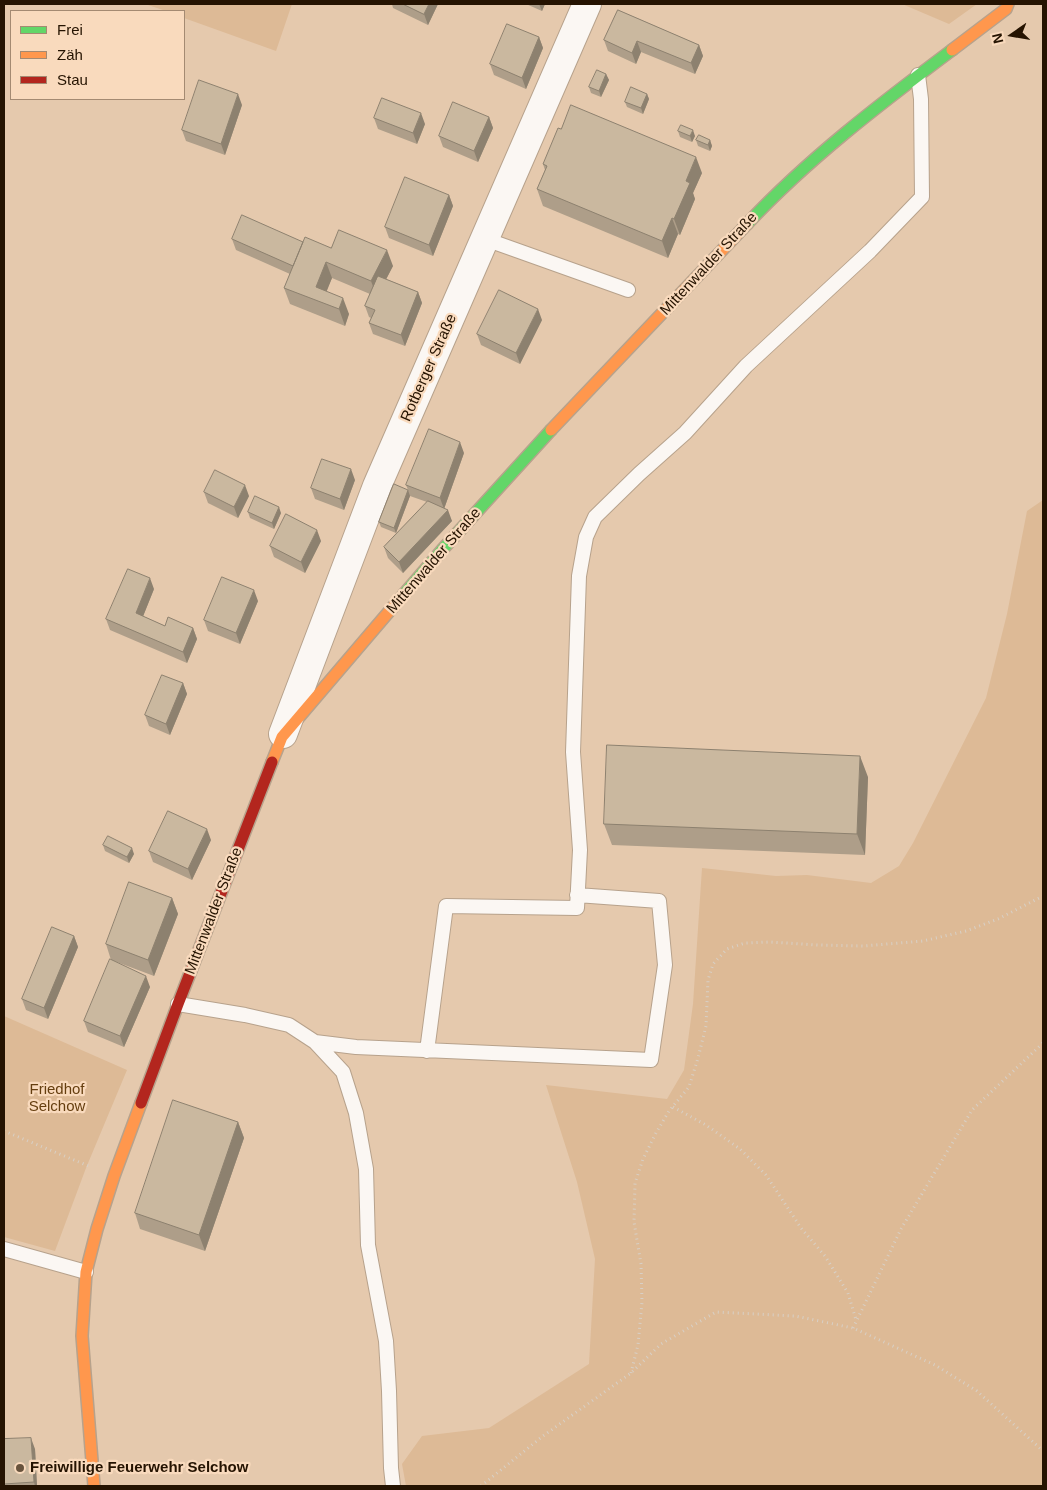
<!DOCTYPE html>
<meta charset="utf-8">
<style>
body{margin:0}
#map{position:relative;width:1047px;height:1490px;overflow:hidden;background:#e5c9ad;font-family:Helvetica,sans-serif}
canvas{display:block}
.frame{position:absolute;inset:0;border:5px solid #251301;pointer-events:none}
.legend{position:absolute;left:10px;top:10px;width:175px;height:90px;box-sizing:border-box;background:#f9dabd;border:1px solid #a48a72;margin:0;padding:6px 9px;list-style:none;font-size:15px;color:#251301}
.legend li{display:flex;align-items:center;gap:10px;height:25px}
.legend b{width:25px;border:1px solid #a48a72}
.north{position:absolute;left:987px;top:10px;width:50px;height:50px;-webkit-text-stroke:4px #f9dabd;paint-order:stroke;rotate:257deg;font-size:14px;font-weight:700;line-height:20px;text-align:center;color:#251301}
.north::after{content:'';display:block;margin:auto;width:18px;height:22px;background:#251301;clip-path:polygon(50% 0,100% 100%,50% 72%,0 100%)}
</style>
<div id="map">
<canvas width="1047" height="1490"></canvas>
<div class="frame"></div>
<ul class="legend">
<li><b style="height:6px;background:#63d668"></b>Frei</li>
<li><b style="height:6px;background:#ff974d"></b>Zäh</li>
<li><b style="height:6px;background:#b3261e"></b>Stau</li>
</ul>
<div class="north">N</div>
</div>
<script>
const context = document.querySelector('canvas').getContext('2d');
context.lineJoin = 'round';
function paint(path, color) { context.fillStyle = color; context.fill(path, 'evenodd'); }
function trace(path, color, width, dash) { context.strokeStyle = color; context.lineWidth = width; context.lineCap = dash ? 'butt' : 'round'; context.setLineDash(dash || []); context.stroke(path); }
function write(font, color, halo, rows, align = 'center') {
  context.font = font + ' Helvetica,sans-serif'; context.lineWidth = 4.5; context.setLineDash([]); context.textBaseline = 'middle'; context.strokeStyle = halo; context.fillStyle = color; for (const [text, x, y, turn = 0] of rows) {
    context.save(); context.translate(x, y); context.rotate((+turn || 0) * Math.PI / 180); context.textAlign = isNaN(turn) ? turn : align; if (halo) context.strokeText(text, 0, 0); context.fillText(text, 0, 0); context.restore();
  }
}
paint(new Path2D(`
 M145 4H292L276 51 184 18V11H166Z
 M902 4H977L949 24Z
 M1043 500V1486H406L402 1464 422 1436 489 1428 589 1364 595 1259 577 1182 546 1085 667 1099 684 1070 693 1004 702 868 776 876 807 875 871 883 899 866 913 843 986 698 1007 614 1027 511Z
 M4 1016 127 1070 86 1168 55 1251 4 1237Z`), '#ddba96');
const lane = new Path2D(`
 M485 239 628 290
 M178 1004 245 1015 289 1025 315 1042 343 1072 356 1113 366 1169 368 1245 386 1341 389 1391 391 1468 393 1486
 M315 1042 356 1047 651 1060 665 965 659 901 577 895
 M427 1051 446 906 577 908 580 850 573 752 579 576 586 537 595 517 639 474 685 433 746 366 870 251 922 197 921 99 918 75
 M4 1249 86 1272`);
const street = new Path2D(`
 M283 734 377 486 587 4`);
const fast = new Path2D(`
 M747 224C808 159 880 104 952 50
 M404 594 442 550 551 430`);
const slow = new Path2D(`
 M952 50 1006 9 1008 4
 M551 430 747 224
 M272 762 282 737 404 594
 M94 1486 82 1336 86 1272 97 1229 114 1176 141 1103`);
const jam = new Path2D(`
 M141 1103 178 1004 272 762`);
trace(lane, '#b7a28c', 16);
trace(street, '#b7a28c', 30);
trace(fast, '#b7a28c', 14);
trace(slow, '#b7a28c', 14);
trace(jam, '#b7a28c', 14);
trace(new Path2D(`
 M673 1107 706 1125 740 1149 766 1175 801 1228 825 1256 848 1293 856 1320
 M4 1131 91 1167
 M853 1328 901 1229 972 1110 1043 1043
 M631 1373 638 1345 642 1302 641 1264 634 1222 635 1183 643 1159 656 1133 669 1111 689 1087 698 1058 706 1026 708 980 713 964 727 949 745 943 770 942 817 945 863 946 923 941 966 931 998 919 1043 896
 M481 1486 543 1436 631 1373 661 1344 716 1312 795 1316 853 1328 935 1365 977 1391 1043 1451`), '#d8d0c6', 3, [1, 4]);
trace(lane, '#fbf7f3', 14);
trace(street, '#fbf7f3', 28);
trace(fast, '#63d668', 11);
trace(slow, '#ff974d', 11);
trace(jam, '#b3261e', 11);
paint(new Path2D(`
 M392 4H438L428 25 393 8Z
 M526 4H545L542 11Z
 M618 10 699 45 703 56 695 74 641 52 636 64 608 51 604 40Z
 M539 37 543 48 526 89 494 75 490 64Z
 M606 74 609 80 601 97 591 93 589 87Z
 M647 94 649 99 643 114 627 107 625 102Z
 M242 105 225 155 186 141 182 130Z
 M489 117 493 128 478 162 443 147 439 136Z
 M374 118 425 124 417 144 378 129Z
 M678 131 695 136 692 142 680 137Z
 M696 140H710L712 146 710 151 698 146Z
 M543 164 702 173 693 193 695 199 680 235 678 234 668 258 543 206 537 189 545 170Z
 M449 195 453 206 433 256 389 238 385 227Z
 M232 239 303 242 331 248 393 266 386 279 418 292 422 303 405 346 373 334 369 323 371 318 369 317 365 306 370 294 332 278 326 291 349 314 345 326 290 304 284 288 290 274 236 250Z
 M542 320 520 364 481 345 477 334Z
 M464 453 444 509 452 521 403 573 388 558 384 547 427 502 410 496 396 533 381 527 379 522 408 490 406 485Z
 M355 480 344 510 315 499 311 488Z
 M204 492 249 496 238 518 208 503Z
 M248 512 281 513 274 529 250 518Z
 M321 541 305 573 274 557 270 546Z
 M154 589 143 616 165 626 193 628 197 639 187 663 110 630 106 619Z
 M258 601 240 644 208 631 204 620Z
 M183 683 187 694 170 735 149 726 145 715Z
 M868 777 865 855 612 845 604 824Z
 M211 840 192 880 153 862 149 851Z
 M103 845 134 854 129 863 105 851Z
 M172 898 178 914 154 976 114 961 150 987 124 1047 88 1032 84 1021 111 960 106 944Z
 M74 936 78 947 48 1019 26 1010 22 999Z
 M238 1122 244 1138 205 1251 140 1229 135 1213Z
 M4 1439 35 1449 37 1486H4Z`), '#ae9e89');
paint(new Path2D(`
 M429 4H438L428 25 424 14Z
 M539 4H545L542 11Z
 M539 37 543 48 526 89 522 78Z
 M637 41 641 52 636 64 632 53Z
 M699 45 703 56 695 74 691 63Z
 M606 74 609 80 601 97 599 91Z
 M238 94 242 105 225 155 221 144Z
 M647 94 649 99 643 114 641 108Z
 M421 113 425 124 417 144 413 133Z
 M489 117 493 128 478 162 474 151Z
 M693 130 695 136 692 142 690 136Z
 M710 140 712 146 710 151 708 145Z
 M696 157 702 173 693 193 695 199 680 235 674 219 686 181Z
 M449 195 453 206 433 256 429 245Z
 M672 218 678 234 668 258 662 241Z
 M387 250 393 266 377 297 371 281Z
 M326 262 332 278 322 303 316 287Z
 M418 292 422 303 405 346 401 335Z
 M343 298 349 314 345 326 339 309Z
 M538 309 542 320 520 364 516 353Z
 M460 442 464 453 444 509 440 498Z
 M351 469 355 480 344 510 340 499Z
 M245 485 249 496 238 518 234 507Z
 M408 490 410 496 396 533 394 528Z
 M279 507 281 513 274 529 272 523Z
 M448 510 452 521 403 573 399 562Z
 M317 530 321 541 305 573 301 562Z
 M150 578 154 589 140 624 136 613Z
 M254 590 258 601 240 644 236 633Z
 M193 628 197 639 187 663 183 652Z
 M183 683 187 694 170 735 166 724Z
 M860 756 868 777 865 855 857 834Z
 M207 829 211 840 192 880 188 869Z
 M132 848 134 854 129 863 127 857Z
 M172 898 178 914 154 976 148 960Z
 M74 936 78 947 48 1019 44 1008Z
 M146 976 150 987 124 1047 120 1036Z
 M238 1122 244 1138 205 1251 199 1235Z
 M31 1438 35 1449 37 1486H35L34 1482Z`), '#8d816f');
const building = new Path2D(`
 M403 4H429L424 14Z
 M618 10 699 45 691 63 637 41 632 53 604 40Z
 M507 24 539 37 522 78 490 64Z
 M597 70 606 74 599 91 589 87Z
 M199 80 238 94 221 144 182 130Z
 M631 87 647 94 641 108 625 102Z
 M382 98 421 113 413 133 374 118Z
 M453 102 489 117 474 151 439 136Z
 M571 105 696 157 686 181 690 183 674 219 672 218 662 241 537 189 547 166 543 164 558 128 561 129Z
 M681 125 693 130 690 136 678 131Z
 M699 135 710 140 708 145 696 140Z
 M405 177 449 195 429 245 385 227Z
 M242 215 303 242 293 266 232 239Z
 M339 230 387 250 371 281 326 262 316 287 343 298 339 309 284 288 305 237 331 248Z
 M378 276 418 292 401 335 369 323 375 310 365 306Z
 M499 290 538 309 516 353 477 334Z
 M429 429 460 442 440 498 406 485Z
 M322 459 351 469 340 499 311 488Z
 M215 470 245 485 234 507 204 492Z
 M394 484 408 490 394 528 379 522Z
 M255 496 279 507 272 523 248 512Z
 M428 501 448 510 399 562 384 547Z
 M286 514 317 530 301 562 270 546Z
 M128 569 150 578 136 613 165 626 168 617 193 628 183 652 106 619Z
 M222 577 254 590 236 633 204 620Z
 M162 675 183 683 166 724 145 715Z
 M607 745 860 756 857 834 604 824Z
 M168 811 207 829 188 869 149 851Z
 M108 836 132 848 127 857 103 845Z
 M129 882 172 898 148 960 106 944Z
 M52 927 74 936 44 1008 22 999Z
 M110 959 146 976 120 1036 84 1021Z
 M173 1100 238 1122 199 1235 135 1213Z
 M31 1438 34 1482 4 1484V1439Z`);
paint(building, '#cab89f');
trace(building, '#8d816f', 1);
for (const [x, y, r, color] of [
 [20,1468,5,"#68533d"]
]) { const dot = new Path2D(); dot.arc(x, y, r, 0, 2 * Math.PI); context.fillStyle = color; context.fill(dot); trace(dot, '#f9dabd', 2); }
write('15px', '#251301', '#f9dabd', [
 ["Mittenwalder Straße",709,264,-47],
 ["Rotberger Straße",429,368,-66],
 ["Mittenwalder Straße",434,561,-49],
 ["Mittenwalder Straße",214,911,-69]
]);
write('15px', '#653e0f', '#f9dabd', [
 ["Friedhof",57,1090],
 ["Selchow",57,1107]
]);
write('bold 15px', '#251301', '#f9dabd', [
 ["Freiwillige Feuerwehr Selchow",30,1468]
], 'left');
</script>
